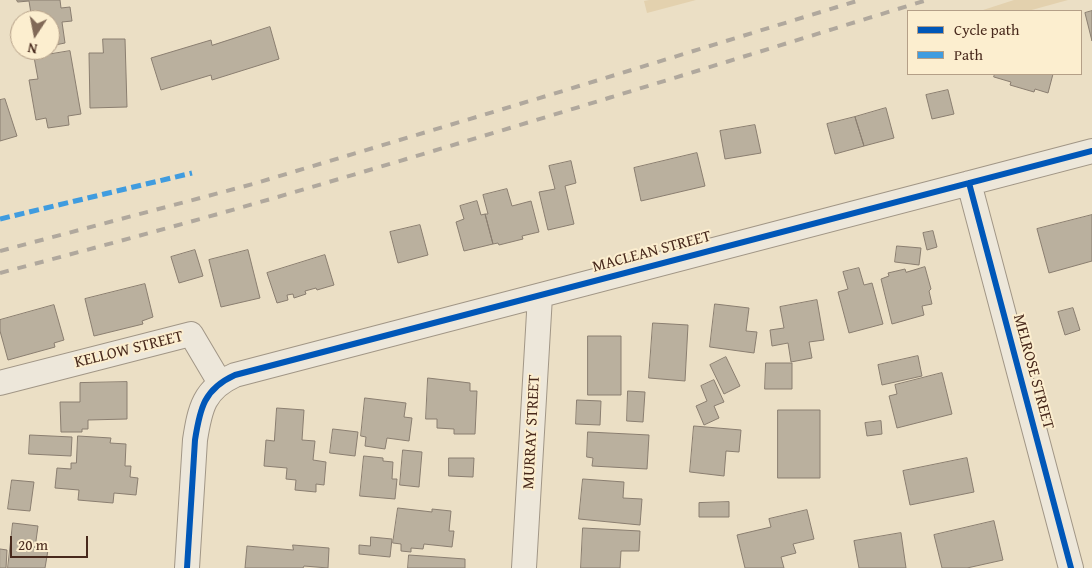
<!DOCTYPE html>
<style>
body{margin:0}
#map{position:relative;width:1092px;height:568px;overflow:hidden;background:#ebdfc5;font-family:"Gentium Book Plus",serif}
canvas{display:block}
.legend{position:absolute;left:907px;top:10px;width:175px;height:65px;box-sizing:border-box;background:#fceecf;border:1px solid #b49f87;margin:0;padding:6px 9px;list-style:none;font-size:15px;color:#48291c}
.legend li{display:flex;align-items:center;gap:10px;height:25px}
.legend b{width:25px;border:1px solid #b49f87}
.north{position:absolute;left:10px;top:10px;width:50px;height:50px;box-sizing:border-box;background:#fceecf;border:1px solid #b49f87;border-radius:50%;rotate:191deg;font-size:14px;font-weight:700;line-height:20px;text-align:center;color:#48291c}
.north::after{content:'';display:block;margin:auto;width:18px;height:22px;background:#816957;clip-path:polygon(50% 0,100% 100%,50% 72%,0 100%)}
.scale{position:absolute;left:10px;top:536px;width:78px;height:22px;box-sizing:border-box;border:2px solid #48291c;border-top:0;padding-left:6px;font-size:15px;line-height:18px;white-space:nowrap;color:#48291c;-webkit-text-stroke:4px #fceecf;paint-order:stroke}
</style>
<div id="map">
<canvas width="1092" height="568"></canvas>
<ul class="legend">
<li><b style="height:6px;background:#0057b8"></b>Cycle path</li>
<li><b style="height:6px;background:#409cdf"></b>Path</li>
</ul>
<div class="north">N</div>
<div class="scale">20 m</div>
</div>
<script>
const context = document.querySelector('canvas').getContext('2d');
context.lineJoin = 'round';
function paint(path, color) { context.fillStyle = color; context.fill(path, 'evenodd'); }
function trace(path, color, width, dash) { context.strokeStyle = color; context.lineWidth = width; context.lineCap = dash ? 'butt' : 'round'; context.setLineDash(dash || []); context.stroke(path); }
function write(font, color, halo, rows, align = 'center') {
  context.font = font + ' "Gentium Book Plus",serif'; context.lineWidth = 4; context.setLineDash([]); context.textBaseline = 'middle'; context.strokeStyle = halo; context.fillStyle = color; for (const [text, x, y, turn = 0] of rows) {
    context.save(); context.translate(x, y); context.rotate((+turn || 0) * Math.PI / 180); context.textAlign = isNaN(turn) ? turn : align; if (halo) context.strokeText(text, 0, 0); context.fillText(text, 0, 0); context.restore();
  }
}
paint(new Path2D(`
 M649 0H696L647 13 644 1Z
 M1014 0H1068L1028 11H980Z`), '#e3d1ae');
const building = new Path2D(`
 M17 0H60L61 8 70 7 72 21 62 22 65 43 50 46V20H32L29 1 18 2Z
 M1092 11V41L1085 13Z
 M270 27 279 59 212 80 211 75 161 90 151 58 211 40 212 45Z
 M103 39H125L127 107 90 108 89 53H103Z
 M70 51 81 114 68 116 69 125 48 128 46 118 36 120 29 80 38 79 34 57Z
 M995 74H1053L1048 93 1035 89 1034 92 1010 85 1011 82 994 77Z
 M948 90 954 114 932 119 926 95Z
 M5 99 17 136 0 141V100Z
 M886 108 894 138 864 146 855 117Z
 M855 117 864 146 835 154 827 124Z
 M755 125 761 153 725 159 720 131Z
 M697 153 705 186 641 201 634 168Z
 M571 161 576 183 565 186 574 224 548 230 539 192 555 189 549 166Z
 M507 189 512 206 531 201 539 232 522 236 523 239 499 245 498 243 493 244 485 214H488L483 195Z
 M477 201 481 215 485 214 493 244 464 251 456 222 464 219 460 206Z
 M1092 215V261L1049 273 1037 229Z
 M420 225 428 255 398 263 390 232Z
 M933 231 937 247 927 250 923 233Z
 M897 246 921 248 919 265 895 262Z
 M195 250 203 276 179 283 171 257Z
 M248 250 260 298 221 307 209 260Z
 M325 255 334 285 317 290 316 288 305 291 306 294 294 298 293 294 287 295 288 300 277 303 267 273Z
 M925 267 931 289 929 291 932 304 922 306 924 315 892 324 881 279 889 276 888 273 905 269 906 272Z
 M859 268 864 285 872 283 883 324 849 333 838 292 848 289 843 272Z
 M145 284 153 317 142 321 143 324 94 336 85 299Z
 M817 300 824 340 809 342 812 358 791 362 788 343 772 346 770 330 784 328 780 307Z
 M715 304 749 308 746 331 757 332 754 353 710 347Z
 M54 305 64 340 54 343 55 347 8 360 0 331V320Z
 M1073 308 1080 330 1065 335 1058 312Z
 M653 323 688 325 685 381 649 378Z
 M588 336H621V395H588Z
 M918 356 922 376 882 385 878 365Z
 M726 357 740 386 724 394 710 365Z
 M766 363H792V389H765Z
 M942 373 952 414 897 428 889 396 897 394 895 385Z
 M428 378 470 383V391H477L475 434H454V429L437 428V419H426Z
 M714 380 724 402 714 406 719 418 704 425 696 406 707 401 701 386Z
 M127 382V419L88 420V429H82V432H61L60 402H80V383Z
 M628 391 645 392 643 422 627 421Z
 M365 398 406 403 404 417 412 418 409 441 387 438 385 449 365 446 366 437 361 436Z
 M577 400 601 401 600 425 576 424Z
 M277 408 304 410 302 440 315 441 313 460 326 462 324 485 316 484V492L295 490 296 480 286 479 287 468 264 466 266 440 274 441Z
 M778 410H820V478H778Z
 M881 421 882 434 867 436 865 423Z
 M694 426 741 430 739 452 726 451 724 476 690 472Z
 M333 429 358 432 355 456 330 453Z
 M588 432 649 435 647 469 592 466 593 458 587 457Z
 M30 435 72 437 71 456 29 454Z
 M78 436 111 438 110 443 126 444 125 466H131L130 477 138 478 136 495 114 493 113 503 78 500 79 490 55 488 57 468 71 469V463H76Z
 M403 450 422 452 419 487 400 485Z
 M364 456 383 458V461L393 462 392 479H397L395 499 360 496Z
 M449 458H474L473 477 449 476Z
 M967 458 974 492 910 505 903 471Z
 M583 479 624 482 623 498 642 499 640 525 579 519Z
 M12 480 34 482 30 511 8 509Z
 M729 502V517H699V503Z
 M398 508 432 512V509L451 511 449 531H454L452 547 424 544 423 549 411 548V552L401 551V544L393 543Z
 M807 510 814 539 793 544 796 553 781 557 784 568H745L737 535 771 527 769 519Z
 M994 521 1003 560 967 568H942L934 535Z
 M13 523 38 526 35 548 48 550 45 568H8Z
 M583 528 640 531 639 551H621L620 568H581Z
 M901 533 906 568H859L854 541Z
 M371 537 392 539 390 557 359 554V545L370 546Z
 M293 545 329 548 328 568 304 566 303 568H245L247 546 293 550Z
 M0 549 7 550 6 568H0Z
 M409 555 465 559V568H408Z`);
paint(building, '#bab09e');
trace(building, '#8a7e70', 1);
const minor = new Path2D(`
 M969 183 1071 568
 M0 383 191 334 220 383
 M187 568 195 440C200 408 204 389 235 375L1092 151
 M524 568 540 296`);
trace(minor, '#a19686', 26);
trace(minor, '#ede7da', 24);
trace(new Path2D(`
 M0 251 253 184 553 94 860 0
 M0 273C102 246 203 219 305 189 513 128 720 64 927 0`), '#b0a89d', 4, [9, 9]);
trace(new Path2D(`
 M0 219 192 173`), '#409cdf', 5, [10, 5]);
trace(new Path2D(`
 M969 183 1071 568
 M187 568 195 440C200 408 204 389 235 375L1092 151`), '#0057b8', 6);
write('16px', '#48291c', '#fceecf', [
 ["MACLEAN STREET",652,252,-15],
 ["KELLOW STREET",129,350,-14],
 ["MELROSE STREET",1033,372,75],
 ["MURRAY STREET",532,432,-87]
]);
</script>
